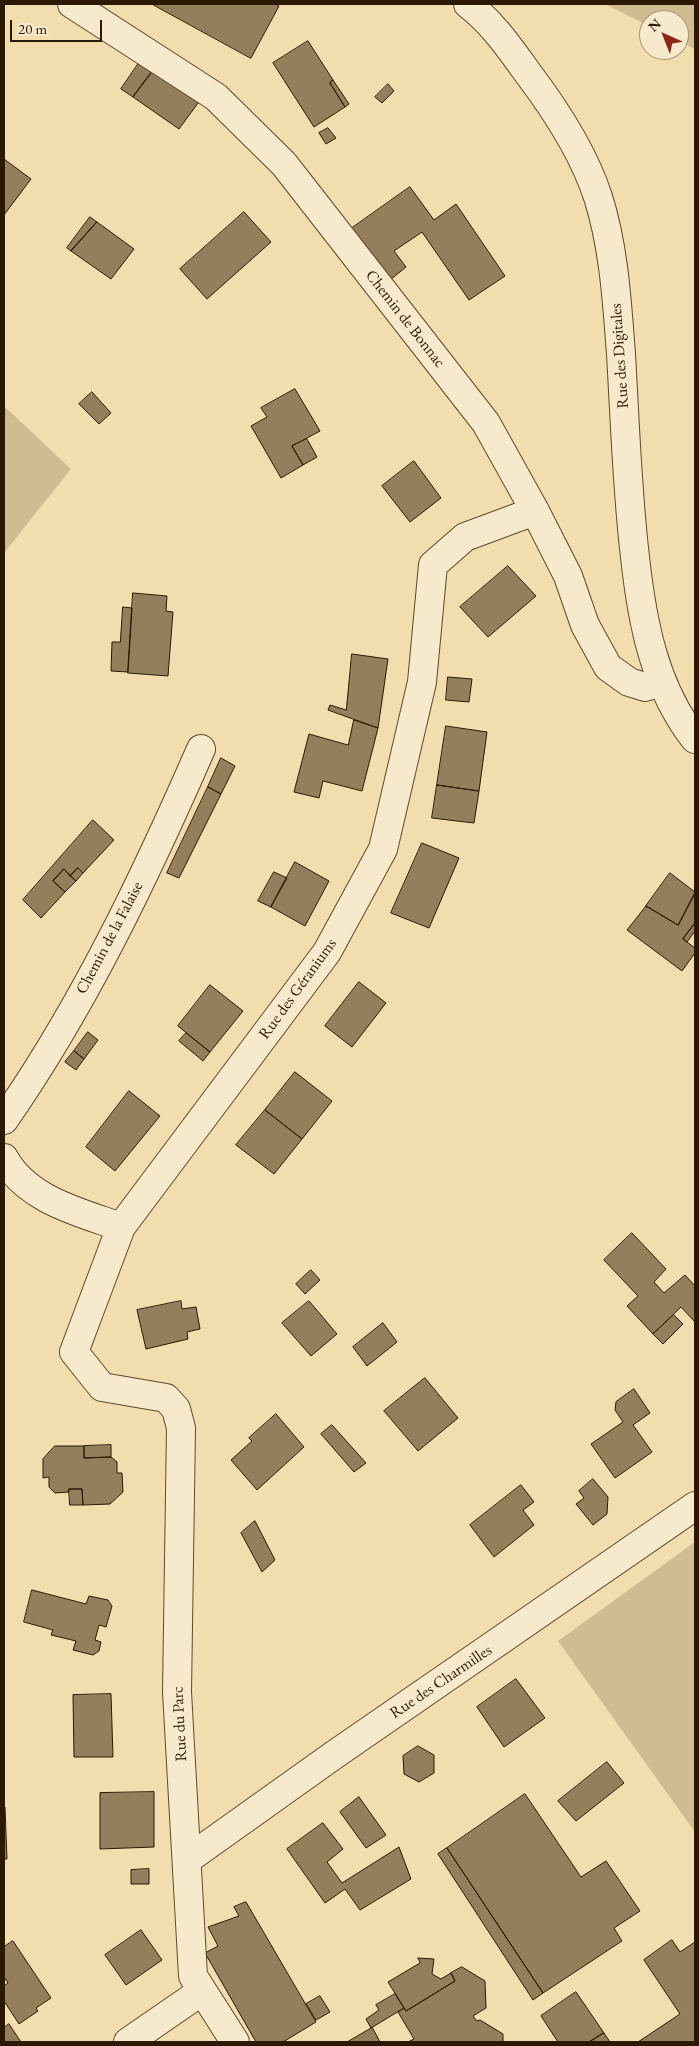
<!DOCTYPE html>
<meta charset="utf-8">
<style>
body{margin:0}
#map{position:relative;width:699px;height:2046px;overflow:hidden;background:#f2ddaf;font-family:"EB Garamond",serif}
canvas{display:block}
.frame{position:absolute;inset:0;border:5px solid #2c1902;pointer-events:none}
.north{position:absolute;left:639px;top:10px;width:50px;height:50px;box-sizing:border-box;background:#f7e9cb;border:1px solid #a6967b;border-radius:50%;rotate:316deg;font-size:14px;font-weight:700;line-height:20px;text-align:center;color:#2c1902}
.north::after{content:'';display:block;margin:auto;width:18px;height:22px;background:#8f2418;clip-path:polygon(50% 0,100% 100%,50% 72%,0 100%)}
.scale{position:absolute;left:10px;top:20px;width:92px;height:22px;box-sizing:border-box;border:2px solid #2c1902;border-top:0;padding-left:6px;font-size:15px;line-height:18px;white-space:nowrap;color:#2c1902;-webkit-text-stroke:4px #f7e9cb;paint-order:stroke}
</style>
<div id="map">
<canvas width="699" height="2046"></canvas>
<div class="frame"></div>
<div class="north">N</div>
<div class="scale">20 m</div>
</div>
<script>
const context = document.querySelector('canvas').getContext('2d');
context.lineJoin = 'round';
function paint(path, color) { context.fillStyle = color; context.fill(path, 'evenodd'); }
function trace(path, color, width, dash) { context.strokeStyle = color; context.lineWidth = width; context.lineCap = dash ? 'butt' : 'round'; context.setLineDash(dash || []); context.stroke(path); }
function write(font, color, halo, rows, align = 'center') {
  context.font = font + ' "EB Garamond",serif'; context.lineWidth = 4.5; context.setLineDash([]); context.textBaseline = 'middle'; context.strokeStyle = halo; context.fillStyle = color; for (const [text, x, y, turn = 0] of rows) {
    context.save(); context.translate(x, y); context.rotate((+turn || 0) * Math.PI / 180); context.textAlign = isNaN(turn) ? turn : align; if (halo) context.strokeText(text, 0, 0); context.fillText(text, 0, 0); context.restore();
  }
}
paint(new Path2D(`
 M605 4H695V49L679 41V20H649V26Z
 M4 406 71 469 4 553Z
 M695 1542V1832L558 1641Z`), '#d0bc92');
const building = new Path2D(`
 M152 4H275L279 6 251 58Z
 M308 41 333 80 330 83 345 107 314 127 273 63Z
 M141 60 154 69 133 97 121 89Z
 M154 69 201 99 179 129 133 97Z
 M333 80 349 104 345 107 330 83Z
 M388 84 394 91 382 103 375 97Z
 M328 128 336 138 326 144 319 133Z
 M4 159 31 179 4 215Z
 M410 187 434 220 456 204 505 276 469 300 422 232 394 251 406 267 385 284 345 233Z
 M244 212 271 242 207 299 180 269Z
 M90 217 97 222 71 251 67 248Z
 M97 222 134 249 111 279 71 251Z
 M295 389 320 431 292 446 303 465 281 478 251 426 267 417 261 408Z
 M92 392 111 413 99 424 79 404Z
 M307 439 317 457 303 465 292 446Z
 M414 461 441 498 410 522 382 486Z
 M508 566 536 596 488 637 460 607Z
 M133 593 167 596 166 611 173 612 168 676 128 673Z
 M123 607 132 608 128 672 111 671 112 642H120Z
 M352 654 388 659 378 728 328 710 330 705 346 710Z
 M448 677 472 679 469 702 446 700Z
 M354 720 378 728 362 791 323 781 319 798 294 792 309 734 348 745Z
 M446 726 487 732 479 791 437 785Z
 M221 758 235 766 221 794 208 787Z
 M437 785 479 791 474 823 432 818Z
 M208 787 221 794 179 878 167 873Z
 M93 820 114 840 83 873 78 868 70 876 64 869 53 881 65 892 41 918 23 900Z
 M422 843 459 858 429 928 391 913Z
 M295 862 329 881 305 926 271 907Z
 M78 868 83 873 76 881 70 876Z
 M64 869 76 881 65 892 53 881Z
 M274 872 287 878 271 907 258 901Z
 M670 873 695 892 678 925 646 906Z
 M695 894V923L683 939 695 948V953L682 971 627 930 646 906 678 925Z
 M695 923V931L687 942 683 939Z
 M359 982 386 1003 352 1047 325 1026Z
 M210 985 243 1011 210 1052 178 1026Z
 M88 1032 98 1040 84 1059 74 1051Z
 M186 1033 210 1052 203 1061 179 1041Z
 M74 1051 84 1059 76 1070 65 1062Z
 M295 1072 332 1101 302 1139 265 1110Z
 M129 1091 160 1116 115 1171 86 1147Z
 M265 1110 302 1139 274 1174 236 1145Z
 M632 1233 666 1269 654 1282 664 1293 685 1275 695 1286V1322L681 1307 653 1334 627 1306 638 1296 604 1260Z
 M311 1270 320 1280 305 1294 296 1284Z
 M181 1301 182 1309 196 1307 200 1329 187 1332 188 1339 146 1349 137 1310Z
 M309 1301 337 1334 311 1356 282 1323Z
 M674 1315 683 1324 663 1344 653 1334Z
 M383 1323 397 1342 367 1366 353 1347Z
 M425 1378 458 1418 418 1451 384 1411Z
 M634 1389 650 1413 633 1425 652 1452 615 1478 591 1444 623 1422 615 1410 616 1402Z
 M276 1414 304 1447 257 1490 231 1460 252 1441 249 1438Z
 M332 1425 366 1463 354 1472 321 1434Z
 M111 1445V1457L84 1458V1446Z
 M55 1446H84V1458L111 1457 117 1462V1473H122L123 1492 110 1504 83 1505 82 1489H69V1492L55 1493 49 1487V1477L43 1478V1459Z
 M593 1479 608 1497 607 1514 593 1525 576 1504 584 1498 579 1491Z
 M521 1485 534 1502 523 1510 534 1525 494 1557 470 1525Z
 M69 1489H82L83 1505H70Z
 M255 1521 275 1560 262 1572 241 1533Z
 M32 1590 86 1604 89 1596 108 1600 112 1606 106 1627 99 1625 95 1640 101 1642 99 1651 93 1655 73 1650 76 1641 51 1635 53 1630 24 1622Z
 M516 1679 545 1718 504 1747 477 1707Z
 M111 1694 113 1757H74L73 1695Z
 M418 1746 434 1755V1773L419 1782 404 1774 403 1756Z
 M607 1762 624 1783 576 1821 558 1801Z
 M154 1792V1847L100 1849V1793Z
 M525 1794 581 1877 606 1861 640 1911 614 1928 622 1941 543 1993 447 1848Z
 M359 1797 386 1835 366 1848 340 1812Z
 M4 1807H5L7 1859H4Z
 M323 1823 343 1849 327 1862 342 1883 399 1847 411 1879 360 1910 345 1889 325 1903 287 1849Z
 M447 1848 543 1993 533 2000 438 1854Z
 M149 1869V1884H131V1870Z
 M246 1902 316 2022 283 2042H256L205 1953 218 1946 208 1927 239 1916 234 1907Z
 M141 1930 162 1960 126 1985 105 1955Z
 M672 1940 680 1952 695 1942V2042H638L680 2014 644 1960Z
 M13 1941 51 1998 36 2008 38 2011 19 2024 4 2001V1986L8 1983 4 1977V1947Z
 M418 1958 434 1959 432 1974 441 1979 451 1973 455 1981 406 2011 388 1982 420 1963Z
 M462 1967 485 1981 486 2008 473 2016 477 2021 480 2020 503 2034V2042H408L414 2039 398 2012 404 2008 406 2011 455 1981 451 1973Z
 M576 1992 604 2033 589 2042H558L541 2016Z
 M395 1994 404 2008 371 2028 366 2019 379 2010 376 2005Z
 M320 1996 330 2012 316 2020 306 2004Z
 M9 2024 21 2042H4V2028Z
 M372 2027 380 2042H347L371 2028Z
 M604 2033 610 2042H589Z`);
paint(building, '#937f5c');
trace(building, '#2c1902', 1);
const minor = new Path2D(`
 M72 4 216 97 284 164 486 423 535 511 568 576 585 625 608 667 629 682 645 687 661 682
 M4 1120C84 1005 145 877 201 749
 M4 1158C27 1200 79 1212 121 1227
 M188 1859 334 1755 695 1506
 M128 2042 202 1991
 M235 2042 193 1976 177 1692 181 1428 176 1409 166 1398 102 1387 74 1352 121 1227 327 952 383 849 422 682 433 565 465 537 535 511`);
const tertiary = new Path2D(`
 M468 4C493 23 511 50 530 76 557 112 584 154 598 197 614 247 617 302 621 354 625 422 627 490 635 557 642 621 654 687 695 739`);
trace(minor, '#5e4a2d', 30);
trace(tertiary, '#5e4a2d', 30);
trace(minor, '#f7e9cb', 28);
trace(tertiary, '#f7e9cb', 28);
write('16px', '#2c1902', '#f7e9cb', [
 ["Chemin de Bonnac",405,319,52],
 ["Rue des Digitales",620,356,-94],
 ["Chemin de la Falaise",110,938,-62],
 ["Rue des Géraniums",298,989,-54],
 ["Rue des Charmilles",441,1682,-34],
 ["Rue du Parc",180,1724,-93]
]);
</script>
